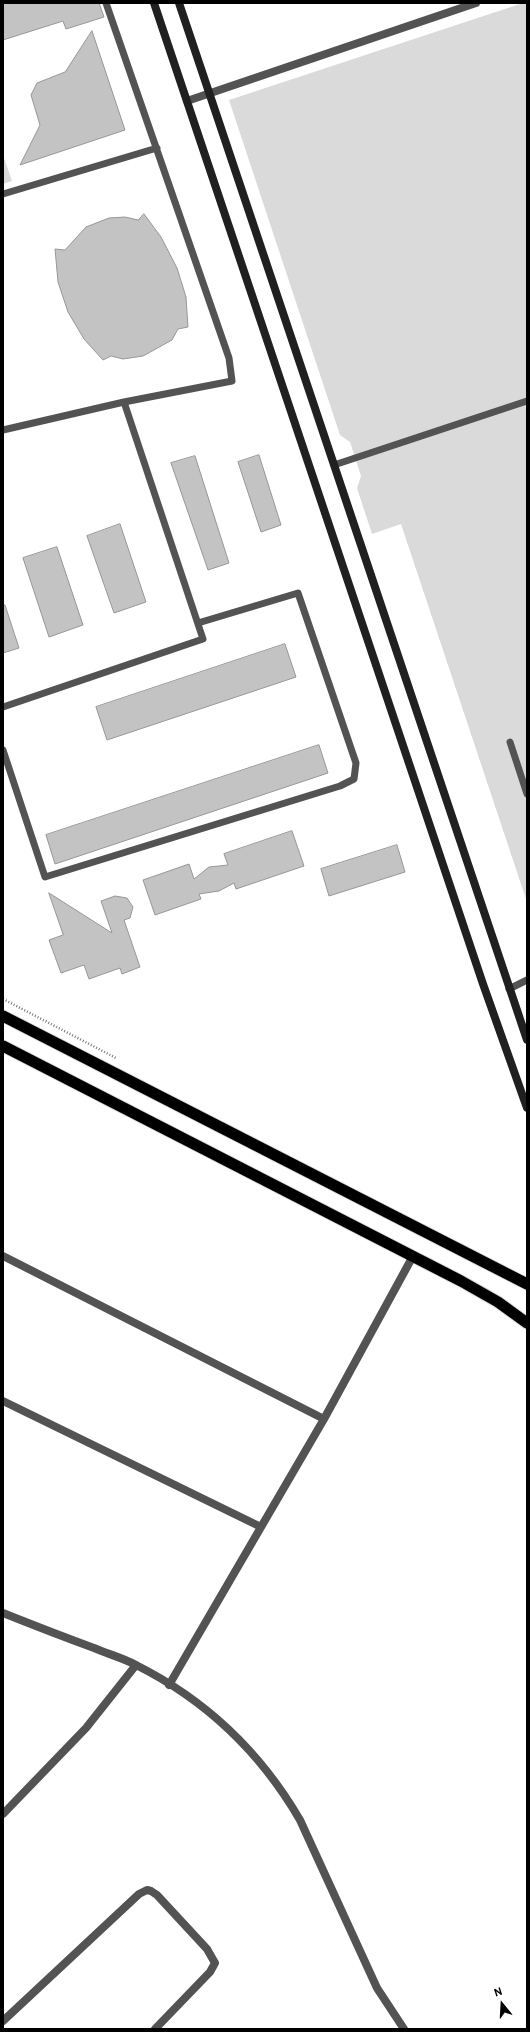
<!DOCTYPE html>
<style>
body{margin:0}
#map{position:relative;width:530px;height:2032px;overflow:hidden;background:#fff;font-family:Overpass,sans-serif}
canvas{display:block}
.frame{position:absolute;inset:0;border:4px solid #000;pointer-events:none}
.north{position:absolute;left:482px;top:1984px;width:40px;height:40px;-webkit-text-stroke:3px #fff;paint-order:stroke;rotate:342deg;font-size:11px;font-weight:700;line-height:16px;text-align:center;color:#000}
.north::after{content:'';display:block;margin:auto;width:14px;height:18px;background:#000;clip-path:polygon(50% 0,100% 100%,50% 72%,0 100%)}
</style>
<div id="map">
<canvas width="530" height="2032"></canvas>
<div class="frame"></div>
<div class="north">N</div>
</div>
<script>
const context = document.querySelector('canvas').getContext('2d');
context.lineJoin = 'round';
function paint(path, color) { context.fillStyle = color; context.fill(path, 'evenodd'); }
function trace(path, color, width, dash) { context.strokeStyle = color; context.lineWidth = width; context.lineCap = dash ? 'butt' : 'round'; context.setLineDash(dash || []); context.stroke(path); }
paint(new Path2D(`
 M523 3H527V902L401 524 372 534 357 488 361 476 350 442 340 435 229 100Z
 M3 155 12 181 3 184Z`), '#dadada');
const building = new Path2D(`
 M3 3H99L104 17 66 29 63 21 3 40Z
 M92 31 125 130 20 165 40 125 31 95 37 83 65 72Z
 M144 214 161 237 177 268 186 297 188 327 178 329 172 340 143 356 123 359 111 356 103 360 84 339 68 312 58 282 55 249 65 250 86 227 109 218 125 217 138 220Z
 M259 455 281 525 261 532 238 462Z
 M195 456 229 563 208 570 171 463Z
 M120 524 146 602 114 613 87 536Z
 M57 547 83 625 49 637 23 558Z
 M5 605 19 648 3 653V606Z
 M285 644 296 677 107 740 96 707Z
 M319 745 328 773 55 864 46 835Z
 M292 831 304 866 236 889 234 883 219 891 199 894 201 899 155 915 143 880 189 864 194 879 209 867 228 865 224 854Z
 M397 845 405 872 329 896 321 869Z
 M49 893 112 933 101 901 115 896 127 898 133 907 130 918 124 920 140 967 122 974 120 968 89 979 84 965 61 973 49 940 63 935Z`);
paint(building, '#c3c3c3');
trace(building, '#979797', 1);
const trunk = new Path2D(`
 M3 1016 527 1284
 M3 1046 461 1281 498 1302 527 1323`);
trace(trunk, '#dbdbdb', 13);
trace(new Path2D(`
 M3 999 116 1058`), '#757575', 2.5, [1, 2]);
trace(new Path2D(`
 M3 194 157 148
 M3 430 124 402 232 381 229 358 106 3
 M334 465 527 401
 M3 707 203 639 124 402
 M510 742 527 794
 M3 750 45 877 340 786 354 779 356 763 298 593 198 623
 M509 989 527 980`), '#535353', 7);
trace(new Path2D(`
 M187 101 476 3
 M3 1256 324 1419
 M3 1401 261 1527
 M3 1613C33 1625 64 1637 94 1648 108 1654 123 1658 136 1665 206 1700 261 1753 300 1820L377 1988 404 2029
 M169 1685 324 1419 413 1256
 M3 1814 86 1728 136 1665
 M3 2021 139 1894 147 1890 151 1891 157 1895 207 1949 215 1963 210 1972 155 2029`), '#535353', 8);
trace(new Path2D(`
 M154 3 483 984 527 1108
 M179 3 527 1040`), '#202020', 8);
trace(trunk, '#000', 11);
</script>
